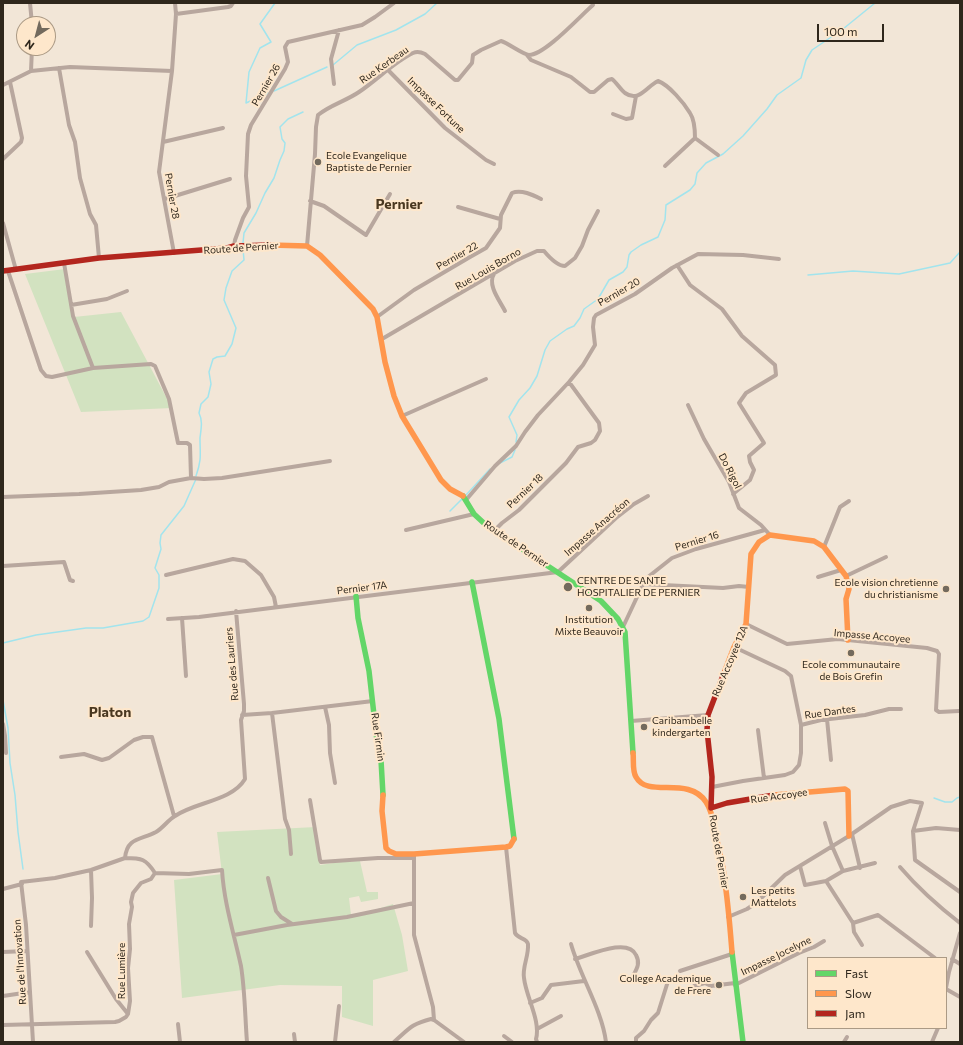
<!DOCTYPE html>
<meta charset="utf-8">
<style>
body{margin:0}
#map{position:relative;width:963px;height:1045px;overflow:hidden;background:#f2e6d7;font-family:Commissioner,sans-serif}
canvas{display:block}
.frame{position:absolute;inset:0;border:4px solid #2f271c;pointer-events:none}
.legend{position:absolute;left:807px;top:957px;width:140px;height:72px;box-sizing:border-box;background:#fee7cb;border:1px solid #ab9a85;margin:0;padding:5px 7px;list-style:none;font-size:12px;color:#2f271c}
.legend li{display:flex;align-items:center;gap:8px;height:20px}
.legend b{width:20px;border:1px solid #ab9a85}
.north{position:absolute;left:16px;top:16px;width:40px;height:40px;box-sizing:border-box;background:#fee7cb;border:1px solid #ab9a85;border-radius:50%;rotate:216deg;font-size:11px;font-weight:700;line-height:16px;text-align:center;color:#2f271c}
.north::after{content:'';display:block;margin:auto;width:14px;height:18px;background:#736a5d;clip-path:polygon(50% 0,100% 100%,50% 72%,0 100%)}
.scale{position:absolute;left:817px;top:24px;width:67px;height:18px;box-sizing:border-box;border:2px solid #2f271c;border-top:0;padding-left:5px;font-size:12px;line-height:14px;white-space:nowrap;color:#2f271c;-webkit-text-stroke:3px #fee7cb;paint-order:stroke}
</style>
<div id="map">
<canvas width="963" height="1045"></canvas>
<div class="frame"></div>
<ul class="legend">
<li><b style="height:5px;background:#63d668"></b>Fast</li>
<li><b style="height:5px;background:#ff974d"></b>Slow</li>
<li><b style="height:5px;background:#b3261e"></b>Jam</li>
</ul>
<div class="north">N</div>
<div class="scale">100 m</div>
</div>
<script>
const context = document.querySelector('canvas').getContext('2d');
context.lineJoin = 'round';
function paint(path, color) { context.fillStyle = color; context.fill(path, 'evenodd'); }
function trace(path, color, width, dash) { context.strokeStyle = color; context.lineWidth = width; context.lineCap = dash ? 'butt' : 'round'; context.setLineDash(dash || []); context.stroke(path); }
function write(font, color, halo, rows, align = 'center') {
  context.font = font + ' Commissioner,sans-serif'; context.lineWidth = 4; context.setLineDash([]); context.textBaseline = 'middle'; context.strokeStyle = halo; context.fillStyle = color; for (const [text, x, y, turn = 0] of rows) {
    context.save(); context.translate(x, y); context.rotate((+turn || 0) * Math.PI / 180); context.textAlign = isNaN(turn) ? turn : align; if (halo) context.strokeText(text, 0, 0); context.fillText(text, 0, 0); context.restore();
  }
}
paint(new Path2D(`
 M65 269 74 317 121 312 172 408 81 412 25 274Z
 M316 827 320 865 340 862 360 861 367 892H378V899L361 902 359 896 349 898 351 915H359L393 904 402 935 408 971 373 980V1026L342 1017V986L280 985 182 998 174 880 222 874 217 832Z`), '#d2e2c0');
trace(new Path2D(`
 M333 65 357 45 396 30 425 14 437 3
 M274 91 327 67
 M268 93 246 103 249 72 260 48 271 42 260 24 275 3
 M243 243 244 233 256 213 265 193 274 178 280 160 284 151 285 143 282 139 280 127 288 119 303 112
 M808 275 853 271 899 274 950 263 960 252
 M516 442 517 435 509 417 519 400 530 388 537 376 545 350 550 341 567 329 574 326 580 318 584 309 598 299 609 280 623 272 627 267 629 255 631 252 641 245 658 237 665 220 666 205 690 190 695 184 697 173 706 163 723 154 743 136 767 109 777 95 801 78 806 60 812 50 843 29 875 3
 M500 463 512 457 515 450
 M196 476C202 459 200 454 200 438 201 429 203 421 199 413L201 404 208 397 211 384 209 372 213 359 217 357 225 356 232 344 236 328 224 300 226 288 232 271 244 260 243 249
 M466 495 490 469
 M450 511 463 498
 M3 643 36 635 86 628H103L143 621 149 617 159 588V575L155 568 161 549 160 543 161 535 184 506 196 479
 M3 700 8 728 10 763 15 795 18 832 23 869
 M934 798 945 802H952L957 798 960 797`), '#a2e4ed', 1.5);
trace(new Path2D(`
 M30 3 32 24
 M175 3 176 14
 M527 55 531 60 571 77 590 92H594L608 80 612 79C617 83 620 89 625 93 639 103 647 86 658 81 669 85 684 103 690 113 694 119 695 131 695 138L665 166
 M59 68 69 125 75 142 80 178 90 214 96 225 99 258
 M388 70 445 128 486 160 494 164
 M31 71 32 48
 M172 71 159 172 174 253
 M334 84 331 59 339 30
 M3 85 31 71 70 67 172 71 176 14 228 7 231 6 233 3
 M613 114 626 119 632 118 636 96
 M695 138 718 155
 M163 142 223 128
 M3 159 21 142 22 138 10 82
 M165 199 230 179
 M310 201 324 206 366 235 390 194
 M458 207 500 219
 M3 223 16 270
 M234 246 235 240 243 218 249 207 246 176 248 134 251 125 285 69 288 62 285 47 288 42 362 25 375 17 394 3
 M307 246 315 154 316 127 318 115C330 105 346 101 359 92 377 80 394 62 413 53 417 51 421 52 425 54L455 80H458L472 63 473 55 481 50 501 41C508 43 524 55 529 55 545 55 580 16 593 5L592 3
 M64 263 73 316 93 368
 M677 265 690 285 722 309 742 336 775 365 776 375 746 393 739 403 764 443 749 456 750 462 754 470 750 480 733 494
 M8 271 41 370 46 376 52 377 93 368 151 364 155 366 169 399 178 443H187L190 445 191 478
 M494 274C487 285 500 301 505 311
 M71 305 107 299 127 291
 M377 317 414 290 470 257 486 248 500 228 501 215 512 193C521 189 533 195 541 199
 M382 339 515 261 537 251H544C549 257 557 266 565 266L575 258 582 246 588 230 598 211
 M688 405 704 439 729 482 739 508 761 525 770 535
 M402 416 486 379
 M3 497 79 494 141 490 159 487 169 482 191 478 204 479 222 478 330 461
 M466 500 495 466 516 446 525 432 538 415 569 382 583 365 595 345 593 327 594 318 596 315 635 294 672 268 698 254 743 255 779 259
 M406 530 474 514
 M494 531 502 523 519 510 566 463 578 447 591 443 595 440 600 431 599 423 569 382
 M824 547 840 507 849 501
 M3 566 64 562 70 580 73 581
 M166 575 233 559 245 561 261 575 274 597 276 607
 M846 576 886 557
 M818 577 841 570
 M643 584 723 588 739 586 749 587
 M182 618 186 676
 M168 619 199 617 558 572 616 518 634 504 648 496
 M746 624 787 644 838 639 927 648 937 651 939 654 936 710 939 712 959 711
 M623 627 645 580 648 577 672 558 696 549 765 530
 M734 647 785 671 791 676 801 725 821 720 865 715 889 709H901
 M325 707 329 725 330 753 335 783
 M272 713 285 819 289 830 291 854
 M242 715 272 713 373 701
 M827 719 831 760
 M631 721 708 715
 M3 724 5 736 6 753
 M758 730 764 778
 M61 757 84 754 102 760 109 758 134 740 143 737H152L174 816
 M712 787 743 781 785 775 793 772 799 765 801 753V725
 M310 800 320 860 321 862 378 858H414
 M825 823 832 846 843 871
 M913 831 936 828 960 830
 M852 834 860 868
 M506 847 515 933C518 939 527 938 528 944 529 956 522 967 524 978 526 997 541 1021 536 1039L537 1042
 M414 854V935L433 1007 434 1020 464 1042
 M800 866 805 885 826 881 843 871 875 863
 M900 867C918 888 938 906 960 923
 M91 870 92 898 91 926
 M155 873 189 874 222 870C224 903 234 934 241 966 245 991 245 1017 247 1042
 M268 878 276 911 281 917 292 924
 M826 881 853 923 854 932 862 945
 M3 889 22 884
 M728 917 747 909 756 903 785 875 849 836 891 807 910 801 922 803 913 831 915 860 960 892
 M853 923 878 915 935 958
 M234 935 287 925 347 917 414 903
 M571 944C580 976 602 1010 606 1042
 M3 952 27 951
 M87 952 116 999 128 1014
 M575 959C590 955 628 937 636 955 641 964 636 970 632 978
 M952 959 960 964
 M680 971 732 954
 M735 985 799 953 814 947 824 941
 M694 986 705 983 711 986 735 983
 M946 988 949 972 960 933
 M946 989 960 997
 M3 996 30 992
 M530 1003 542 998 551 985 584 981
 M178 1024 180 1042
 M3 1025 115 1022 119 1021 126 1017 128 1014 130 1001 128 968 130 949 129 924 132 907 131 902 133 893 141 883 151 879 155 873C146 859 142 858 125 858
 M537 1029 561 1016
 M294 1034 295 1042
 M504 1036 512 1042
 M33 1042 26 925 21 882 55 878 91 870 125 858C127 837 141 840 156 832 163 828 168 820 175 816 195 802 232 801 245 779L241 720 244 711V704L236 611
 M335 1042 339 1006
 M394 1042C409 1029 411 1024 431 1019L434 1020
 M636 1042V1038L644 1031 651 1020 658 1013 669 978
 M844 1042 847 1037
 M932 1042 938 1028`), '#b8a79e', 4);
trace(new Path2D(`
 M463 496 474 514 487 526 601 601 618 619 625 632 633 753
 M472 582 499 719 514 839
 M356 596 358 618 369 671 377 741 381 760 383 795
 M732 952 743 1042`), '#63d668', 5.5);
trace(new Path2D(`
 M270 245 307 246 320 255 373 309 377 317 385 362 394 396 402 416 441 480 450 489 463 496
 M724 673 734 647 746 624 751 554 759 542 770 535 814 541 824 547 846 576 849 589 846 599 848 640
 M633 753C634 759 632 771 636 777 648 799 688 775 706 802 714 814 714 828 717 840 719 852 723 864 724 876 728 901 730 927 732 952
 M383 795 382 811 386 848 389 851 396 854H414L506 847 510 846 514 839
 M774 795 845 789 848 791 849 836`), '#ff974d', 5.5);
trace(new Path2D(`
 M3 271 99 258 227 248 234 246 270 245
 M724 673 708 715 707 730 712 777 711 808 727 803 774 795`), '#b3261e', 5.5);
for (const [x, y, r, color] of [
 [318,162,4,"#736a5d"],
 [568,587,5,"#736a5d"],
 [946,589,4,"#736a5d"],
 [589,608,4,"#736a5d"],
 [851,653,4,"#736a5d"],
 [644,727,4,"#736a5d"],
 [743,897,4,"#736a5d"],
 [719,985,4,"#736a5d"]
]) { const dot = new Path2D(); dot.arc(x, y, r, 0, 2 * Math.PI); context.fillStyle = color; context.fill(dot); trace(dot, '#fee7cb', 1.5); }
write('10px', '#2f271c', '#fee7cb', [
 ["Rue Kerbeau",384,65,-35],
 ["Pernier 26",266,85,-60],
 ["Impasse Fortune",436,105,44],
 ["Pernier 28",172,196,80],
 ["Route de Pernier",241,248,-4],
 ["Pernier 22",457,256,-30],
 ["Rue Louis Borno",488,269,-30],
 ["Pernier 20",619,292,-30],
 ["Do Rigol",730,471,63],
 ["Pernier 18",525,491,-43],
 ["Impasse Anacréon",597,527,-41],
 ["Pernier 16",697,541,-17],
 ["Route de Pernier",516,544,34],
 ["Pernier 17A",362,588,-7],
 ["Impasse Accoyee",872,636,5],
 ["Rue Accoyee 12A",730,661,-67],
 ["Rue des Lauriers",232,664,-95],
 ["Rue Dantes",830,712,-8],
 ["Rue Firmin",378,737,82],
 ["Rue Accoyee",779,796,-8],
 ["Route de Pernier",719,852,80],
 ["Impasse Jocelyne",776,956,-26],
 ["Rue de l'Innovation",20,962,-94],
 ["Rue Lumière",122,971,-90]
]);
write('10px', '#2f271c', '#fee7cb', [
 ["Ecole Evangelique",326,156],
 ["Baptiste de Pernier",326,168],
 ["CENTRE DE SANTE",577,581],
 ["HOSPITALIER DE PERNIER",577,593],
 ["Ecole vision chretienne",938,583,"right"],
 ["du christianisme",938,595,"right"],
 ["Institution",589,620,"center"],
 ["Mixte Beauvoir",589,632,"center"],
 ["Ecole communautaire",851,665,"center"],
 ["de Bois Grefin",851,677,"center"],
 ["Caribambelle",652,721],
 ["kindergarten",652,733],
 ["Les petits",751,891],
 ["Mattelots",751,903],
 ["College Academique",711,979,"right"],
 ["de Frere",711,991,"right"]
], 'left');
write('bold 14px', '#4a3820', '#fee7cb', [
 ["Pernier",399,204],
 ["Platon",110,712]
]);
</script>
